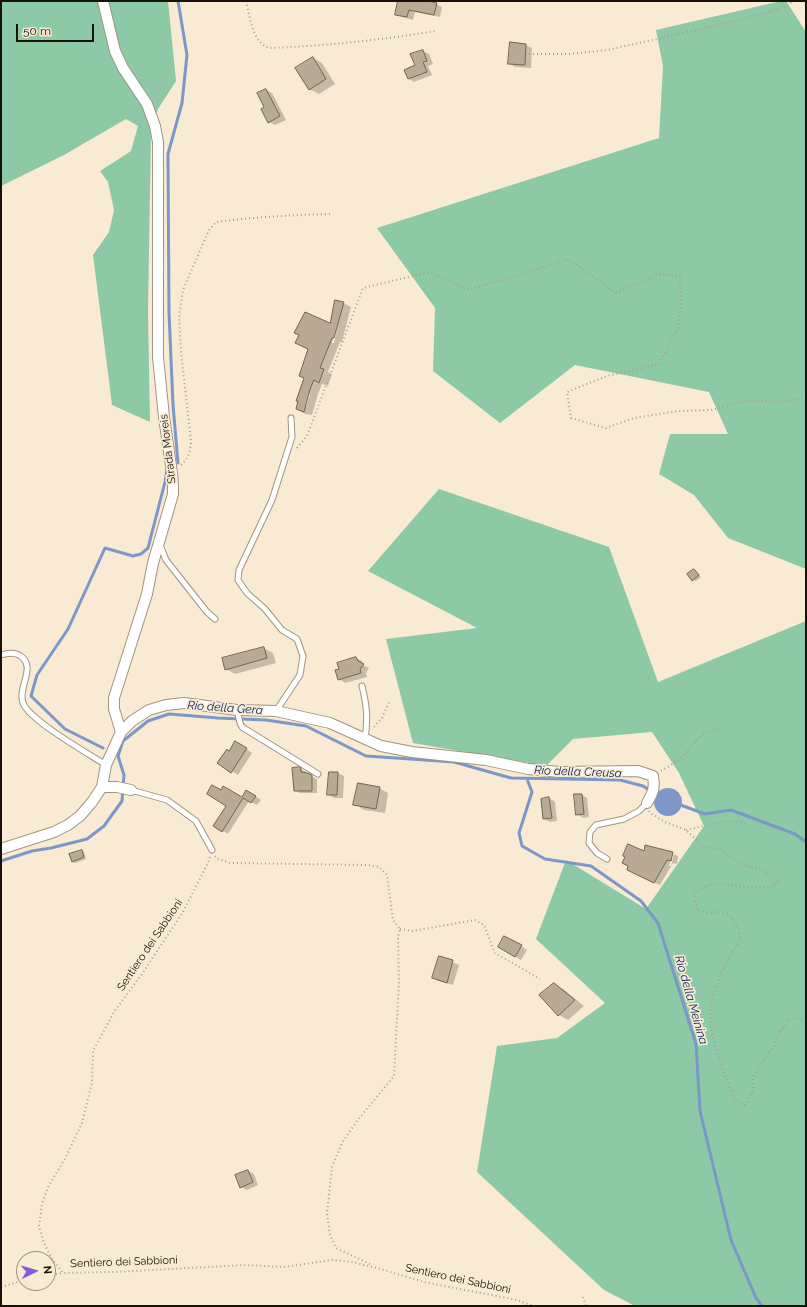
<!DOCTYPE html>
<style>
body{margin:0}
#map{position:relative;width:807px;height:1307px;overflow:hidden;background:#f9ead3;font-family:Raleway,sans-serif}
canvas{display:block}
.frame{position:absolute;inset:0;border:2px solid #161109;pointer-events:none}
.north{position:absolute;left:16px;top:1251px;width:40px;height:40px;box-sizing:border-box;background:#f9ead3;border:1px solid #9e9382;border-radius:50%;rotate:85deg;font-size:11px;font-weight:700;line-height:16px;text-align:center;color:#161109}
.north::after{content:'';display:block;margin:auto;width:14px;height:18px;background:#7b60da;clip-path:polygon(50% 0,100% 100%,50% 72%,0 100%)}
.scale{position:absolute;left:16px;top:24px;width:78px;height:18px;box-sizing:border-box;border:2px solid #161109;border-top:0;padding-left:5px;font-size:12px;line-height:14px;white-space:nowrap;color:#161109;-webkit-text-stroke:3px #f9ead3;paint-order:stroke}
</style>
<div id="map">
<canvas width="807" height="1307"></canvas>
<div class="frame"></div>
<div class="north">N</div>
<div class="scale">50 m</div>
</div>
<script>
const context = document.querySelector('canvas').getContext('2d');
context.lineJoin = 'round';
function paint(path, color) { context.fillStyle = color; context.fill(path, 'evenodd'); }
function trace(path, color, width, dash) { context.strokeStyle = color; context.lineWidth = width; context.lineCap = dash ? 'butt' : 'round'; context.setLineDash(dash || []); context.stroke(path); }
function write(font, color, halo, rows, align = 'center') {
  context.font = font + ' Raleway,sans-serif'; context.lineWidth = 3.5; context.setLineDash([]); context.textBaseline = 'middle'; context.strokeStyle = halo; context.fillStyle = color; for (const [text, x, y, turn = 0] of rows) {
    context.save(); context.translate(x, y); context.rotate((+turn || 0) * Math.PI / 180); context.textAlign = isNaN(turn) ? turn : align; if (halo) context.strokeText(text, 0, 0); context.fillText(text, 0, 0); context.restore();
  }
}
paint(new Path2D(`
 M1 1H168L176 81 158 109 151 132 148 311 150 422 112 405 93 255 109 232 114 210 108 182 100 171 131 151 138 126 126 119 64 155 1 186Z
 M781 1H786L806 32V569L728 538 694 495 659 474 670 434H728L709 392 575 365 500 423 433 371 435 308 377 228 659 138 663 66 656 30Z
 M439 489 609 547 658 682 806 621V1306H635L604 1290 477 1172 497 1046 557 1038 605 1003 536 939 566 860 646 909 704 826 679 773 652 732 573 739 546 766 413 743 386 639 477 628 368 571Z`), '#8dc9a7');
paint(new Path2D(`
 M654 802a14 14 0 1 1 28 0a14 14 0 1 1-28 0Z`), '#7d97c8');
paint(new Path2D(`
 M399 1 436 4 442 7 440 17 415 12 413 20 402 17 397 14Z
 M511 43 526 45 532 48 531 68 515 67 509 63Z
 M423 51 429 54 433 64 428 66 432 75 414 82 408 78Z
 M313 58 322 63 335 84 319 94 309 89Z
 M266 90 272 93 286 120 275 125 269 122 265 108Z
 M343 303 351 307 342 342H340L328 372 332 374 328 386 322 384 318 394 312 415 305 414 297 409 305 378 309 350 296 343 331 324ZM336 326H338L334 343H332ZM308 394H310L306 407H304Z
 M694 570 701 577 696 581 693 580Z
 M263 648 273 653 276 663 235 674 226 669Z
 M356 658 362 661 363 665 369 668 366 673 367 677 345 683 339 679 340 670Z
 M242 746 252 753 238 775 219 763 230 752Z
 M299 768 306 772V774L317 779V793H300L295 790Z
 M338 773 344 776 343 798H334L328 794Z
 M379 788 388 793 385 813 364 810 355 804Z
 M221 791 242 798 247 791 261 800 257 805 249 801 228 834 214 826 227 805Z
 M582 795 587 798 589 817 583 818 577 814Z
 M549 798 555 802 557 821 550 822 544 819Z
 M82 851 84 852 86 859 75 863 73 861Z
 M644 852 672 853 669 866H671L674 854 678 856 677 864 673 863 660 885 634 873Z
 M521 946 527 950 521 960 499 947Z
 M440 957 459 965 453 985 439 981 434 978Z
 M554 984 563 989 584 1006 568 1020 559 1015Z
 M248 1171 254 1174 258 1185 247 1190 241 1187Z`), '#0003');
trace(new Path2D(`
 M178 1 187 55 182 103 168 154 169 313 173 405 178 463
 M103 748 65 729 31 696 37 675 68 629 105 548 133 556 141 554 148 548 165 482 167 469
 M527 779 532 792 519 833 522 846 545 859 591 866 641 901 658 923 696 1044 700 1111 731 1240 756 1298 762 1306
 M678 804 705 814 731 810 795 834 806 842
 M1 861 32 851 51 848 87 839 104 826 122 801 124 775 118 756 123 741 148 721 169 714 218 718 266 720 306 726 366 756 454 762 511 778 620 780 643 786 651 791`), '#7d97c8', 3);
const building = new Path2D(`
 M398 1H428L437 3 434 15 409 10 407 17 395 15Z
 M510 42 526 44 525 65 508 64Z
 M423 50 427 61 423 62 427 72 408 79 404 70 415 65 410 54Z
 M313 57 326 79 309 90 295 68Z
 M266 89 280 116 268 123 261 109 264 107 257 93Z
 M335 300 344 302 334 338H332L320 368 324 369 319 383 314 380 310 389 304 412 296 409 298 401H296L304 378 299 376 308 349 295 343 299 335 294 333 305 312 330 323Z
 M694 569 699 575 692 581 687 574Z
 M264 647 267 658 225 670 222 658Z
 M356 657 358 661 364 664 360 669 361 673 338 680 335 670 339 669 337 663Z
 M235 741 247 748 231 773 217 763 227 749 229 751Z
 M299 767 301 768V772L308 773 312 775V791H294L292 768Z
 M329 772H338L337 795H327Z
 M358 783 380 787 376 809 353 805Z
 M212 785 221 790 223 786 242 797 246 790 256 796 251 803 243 798 222 832 213 826 226 806 207 794Z
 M574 794H582L584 814 576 815Z
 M549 797 552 818 543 819 541 799Z
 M628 844 644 851 645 845 673 852 671 861 667 860 654 883 627 870 628 866 622 863 625 857 623 856Z
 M82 850 84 857 72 862 69 854Z
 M504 936 522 945 515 957 498 947Z
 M439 956 453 960 447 983 432 978Z
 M554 983 575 1000 558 1016 539 995Z
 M248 1170 253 1182 240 1188 235 1175Z`);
paint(building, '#b9aa95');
trace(building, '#726451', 1);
const service = new Path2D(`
 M160 545 166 560 207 612 215 619
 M1 655C7 653 13 652 19 655 38 666 17 687 23 703 29 720 89 754 106 765
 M362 686C367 706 368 719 365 739
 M237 710 240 723 242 727 318 774
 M276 711 300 675 303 656 297 639 282 630 265 609 247 593 238 580 239 570 272 500 292 437 291 418
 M131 790 167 800 196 821 212 850
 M607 859 597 853 589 843 590 832 596 825 624 819 639 811 647 803`);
const minor = new Path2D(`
 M103 1 115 51 123 68 147 104 155 126 158 142V357L164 417 172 473 173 486V494L153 563 147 594 114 698V709L121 732
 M102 787H117L131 790
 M1 849 54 832 68 825 80 816 92 802 102 787 106 765 121 732 132 721 149 710 166 705 184 703 237 710 276 711 330 723 381 746 412 752 486 760 528 769 560 772 638 771 653 776C655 788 653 793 647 803`);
trace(service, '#a1937e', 7);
trace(minor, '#a1937e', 12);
trace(new Path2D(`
 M246 1C250 16 252 42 269 48 325 46 380 40 436 31
 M529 54H569L607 50 694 31 758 15 783 7 794 1
 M297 448 307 436 363 288 430 272 469 290 569 259 616 293 659 274 680 276 681 306 678 327 659 364 607 376 567 392 571 418 606 428 634 418 678 411 711 410 751 400 781 402 806 397
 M181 465C189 458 190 452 191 441L181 352 179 317 183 290 209 230 216 222C254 217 292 215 331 214
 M374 727 382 718 390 700
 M661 771 679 760 705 732 720 729
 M649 811 650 813 665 822 686 830 703 846 723 850 742 865 761 869 779 882 771 887H741L728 884 707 885 694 894 697 910 708 913 720 912 729 914 739 929 740 939 722 971 710 1007 712 1035 723 1070 734 1098 745 1105 753 1091V1076L774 1046 779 1033 788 1020 799 1018 806 1022
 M686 830 726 821 748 823
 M215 856 216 858 230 863 368 865 379 867 387 875 393 920 400 929 398 937 399 982 394 1076 357 1121 342 1143 332 1167 327 1214 330 1235 336 1248 372 1265
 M210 857 208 863 183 912 142 974 114 1012 93 1051 92 1082 82 1123 65 1159 49 1185 42 1204 39 1226 44 1243 52 1259 63 1273 114 1272 245 1265 284 1267 332 1260 352 1262 377 1268 424 1282 517 1300 533 1306
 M400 929 413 931 475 920 484 925 495 953 540 979
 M48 1275 63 1273
 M1 1287 24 1280
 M583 1297 586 1306`), '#a99e8c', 2, [1, 3]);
trace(service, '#fff', 5);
trace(minor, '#fff', 10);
write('11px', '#161109', '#f9ead3', [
 ["Strada Moreis",168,449,-97],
 ["Sentiero dei Sabbioni",150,945,-56],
 ["Sentiero dei Sabbioni",124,1262,-2],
 ["Sentiero dei Sabbioni",458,1279,12]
]);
write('italic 12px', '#0c2762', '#f9ead3', [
 ["Rio della Gera",225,708,4],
 ["Rio della Creusa",578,772,2],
 ["Rio della Meinina",691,1000,74]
]);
</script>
